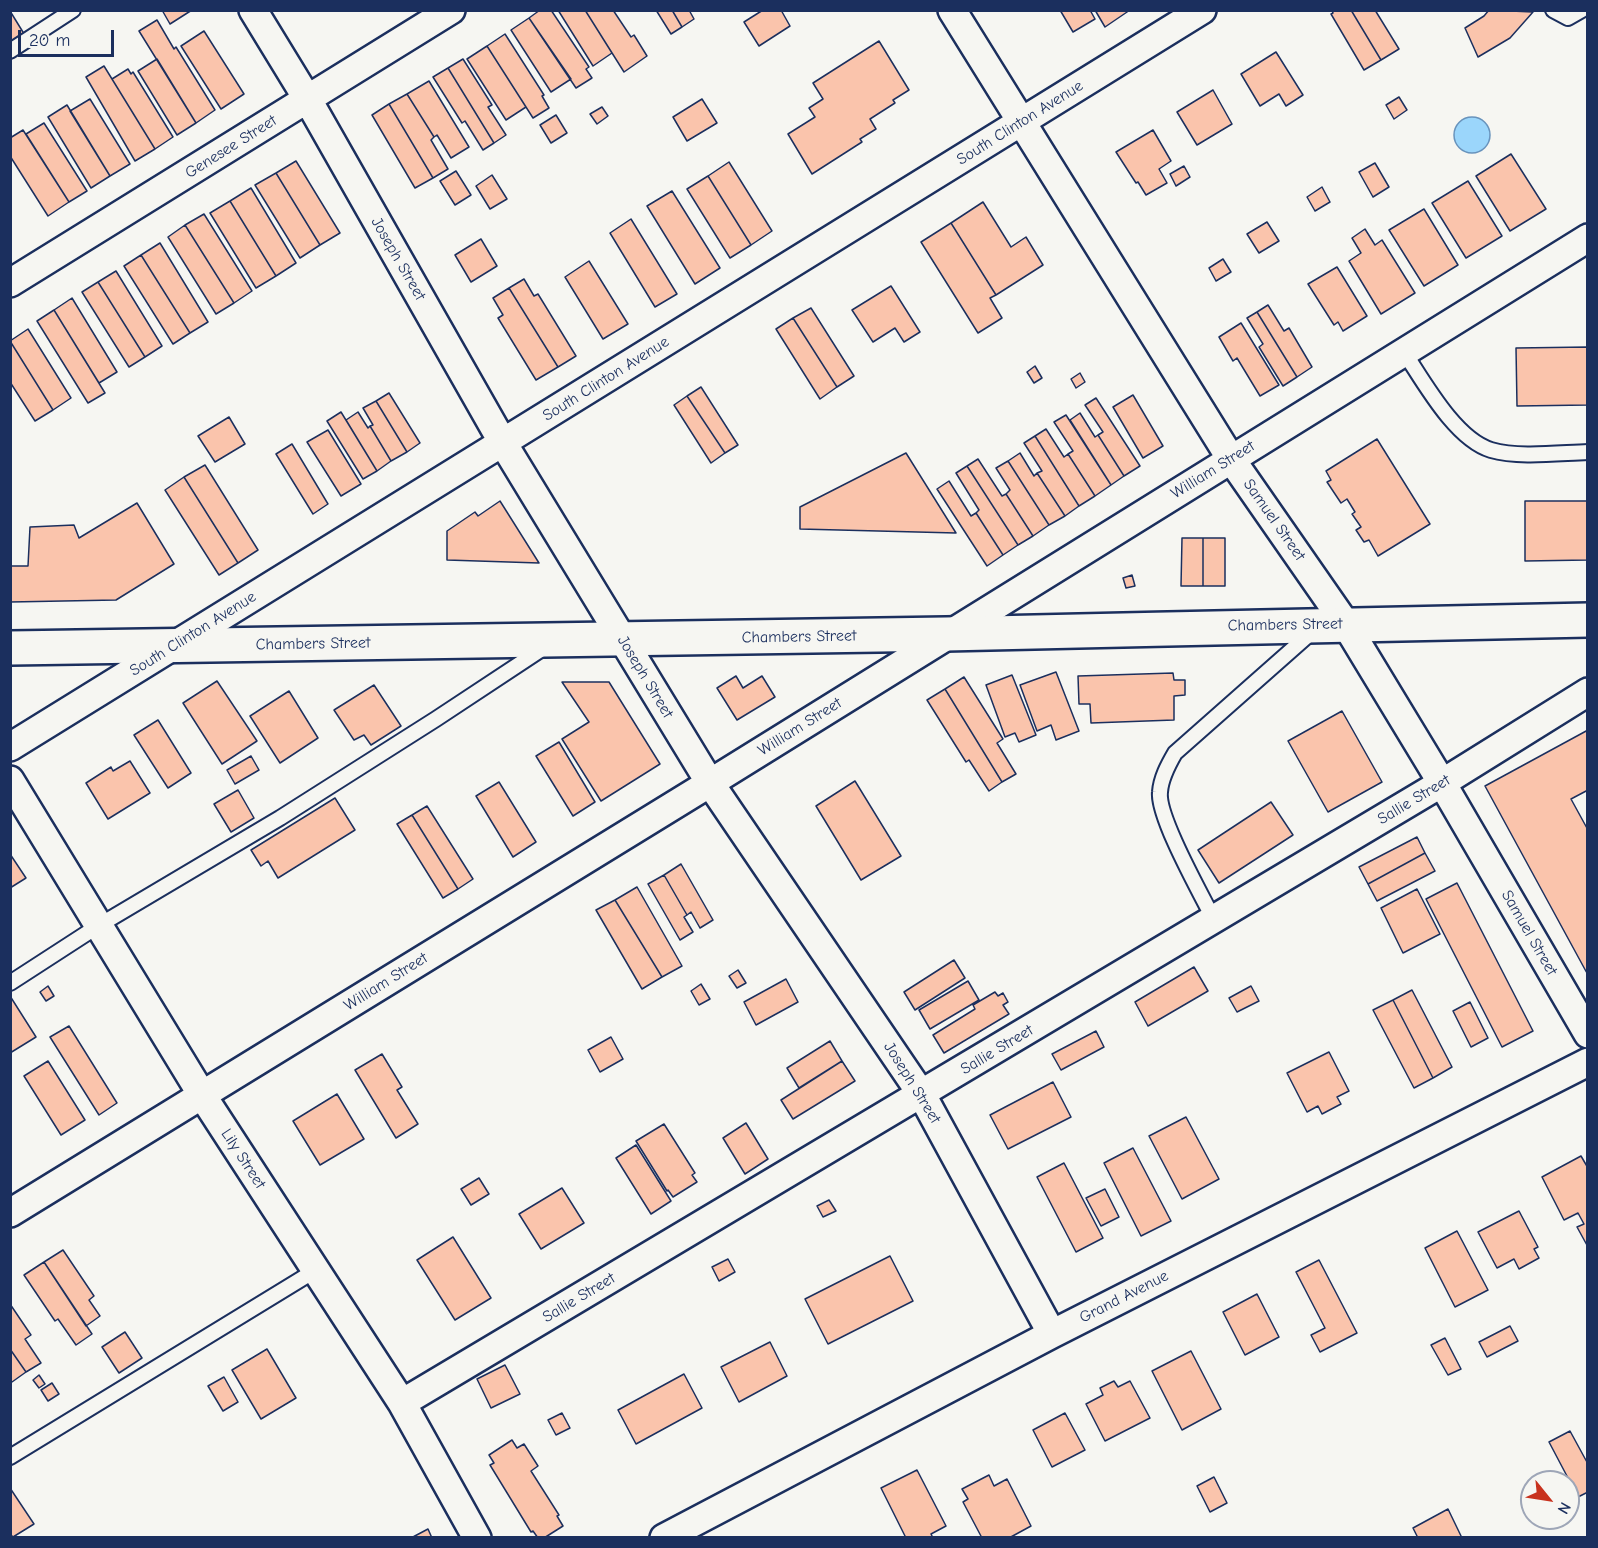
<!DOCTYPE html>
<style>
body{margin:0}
#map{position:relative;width:1598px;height:1548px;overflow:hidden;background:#f6f6f2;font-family:"Comic Neue",sans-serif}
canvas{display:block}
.frame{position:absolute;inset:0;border:12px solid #1b2f5e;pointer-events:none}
.north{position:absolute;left:1520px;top:1470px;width:60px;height:60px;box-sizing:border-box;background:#f6f6f2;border:2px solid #9ea6b7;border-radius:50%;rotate:120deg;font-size:16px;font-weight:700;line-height:24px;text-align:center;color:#1b2f5e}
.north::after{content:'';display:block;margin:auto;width:21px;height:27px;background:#c8321e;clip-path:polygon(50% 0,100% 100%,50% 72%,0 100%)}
.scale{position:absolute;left:18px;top:30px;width:96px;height:27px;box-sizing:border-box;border:3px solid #1b2f5e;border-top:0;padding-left:8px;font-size:18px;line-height:21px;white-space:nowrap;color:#1b2f5e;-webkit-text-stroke:4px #f6f6f2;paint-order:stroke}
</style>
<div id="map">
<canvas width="1598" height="1548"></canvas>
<div class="frame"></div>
<div class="north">N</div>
<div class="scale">20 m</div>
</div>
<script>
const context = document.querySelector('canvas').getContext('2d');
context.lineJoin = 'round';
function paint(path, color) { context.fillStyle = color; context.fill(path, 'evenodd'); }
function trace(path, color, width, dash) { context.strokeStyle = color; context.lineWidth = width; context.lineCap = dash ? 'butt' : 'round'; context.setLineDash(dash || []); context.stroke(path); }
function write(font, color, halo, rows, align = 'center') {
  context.font = font + ' "Comic Neue",sans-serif'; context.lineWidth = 5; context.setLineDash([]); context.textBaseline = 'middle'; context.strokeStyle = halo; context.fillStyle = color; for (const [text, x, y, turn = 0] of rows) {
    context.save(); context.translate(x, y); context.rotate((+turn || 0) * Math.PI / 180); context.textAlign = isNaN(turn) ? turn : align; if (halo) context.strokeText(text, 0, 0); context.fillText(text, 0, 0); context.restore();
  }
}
const water = new Path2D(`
 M1454 135a18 18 0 1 1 36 0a18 18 0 1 1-36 0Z`);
paint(water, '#9bd6fb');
trace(water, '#6893bc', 1.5);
const building = new Path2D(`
 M162 10H192L170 24Z
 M540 10H551L589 67 586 69 592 78 576 88 529 18Z
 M558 10H585L612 53 593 66Z
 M585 10H613L631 37 634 35 647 56 624 72Z
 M656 10H672L682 27 671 34Z
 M672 10H689L694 19 682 27Z
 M763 10H781L790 26 759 46 744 22Z
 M1060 10H1090L1095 19 1073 32Z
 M1095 10H1130L1105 27Z
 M1332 10H1351L1381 60 1364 70 1331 14 1333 13Z
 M1351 10H1375L1399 49 1381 60Z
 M1489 10 1533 12 1510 38 1478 57 1465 28 1484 16Z
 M10 11 26 37 10 46Z
 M529 18 571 79 551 92 511 30Z
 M157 20 174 49 176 47 215 110 196 123 139 31Z
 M204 31 244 94 221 109 181 46Z
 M505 34 544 95 542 96 549 108 533 118 487 46Z
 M879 41 909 90 893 100 895 103 870 119 876 129 860 139 862 142 812 174 788 134 815 117 809 108 823 99 813 83Z
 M487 46 526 107 506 120 467 59Z
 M1276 52 1303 95 1286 106 1279 94 1260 106 1241 74Z
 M157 59 196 123 177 135 138 71Z
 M463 59 492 105 488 107 506 135 494 143 448 68Z
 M104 66 155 149 135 161 86 77Z
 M448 68 494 143 483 150 465 121 462 123 433 77Z
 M128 69 131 74 133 72 173 137 155 149 112 79Z
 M429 81 469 147 451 158 437 135 434 137 407 94Z
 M1213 90 1232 124 1197 145 1177 112Z
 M407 94 434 137 431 140 448 169 433 178 389 104Z
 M1399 97 1407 110 1394 119 1386 105Z
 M90 99 130 164 110 176 70 111Z
 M702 99 717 123 687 141 673 117Z
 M389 104 433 178 415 188 372 115Z
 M67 105 110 176 91 188 48 117Z
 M602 107 608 116 597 124 590 114Z
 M556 115 567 133 551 143 540 125Z
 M44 123 87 191 69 202 26 134Z
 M23 130 69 202 48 216 10 156V138Z
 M1153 130 1171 161 1159 169 1167 183 1146 195 1138 182 1136 183 1116 152Z
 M1511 154 1546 209 1510 231 1476 176Z
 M296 161 340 233 320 245 276 173Z
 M729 162 772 231 751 245 708 176Z
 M1375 163 1389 187 1373 197 1359 172Z
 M1184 166 1190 177 1176 186 1170 174Z
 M456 171 471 195 455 205 440 181Z
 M276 173 320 245 300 258 255 185Z
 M492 175 507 199 490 209 476 186Z
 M708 176 751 245 730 258 687 189Z
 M1468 181 1502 236 1466 258 1432 203Z
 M1322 187 1330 202 1315 211 1307 197Z
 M251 188 296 263 276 276 230 201Z
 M672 191 720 268 695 284 647 206Z
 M230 201 276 276 256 288 210 213Z
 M983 202 1011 247 1026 237 1043 265 996 295 951 223Z
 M1424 209 1458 265 1424 286 1389 230Z
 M204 214 252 291 234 303 185 225Z
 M631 219 677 294 655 307 610 233Z
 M1267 222 1279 241 1259 253 1247 234Z
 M951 223 996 295 990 298 1002 318 978 333 921 242Z
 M185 225 234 303 216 314 168 237Z
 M1365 229 1375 245 1382 240 1415 293 1381 314 1349 261 1361 253 1352 238Z
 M481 239 497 266 471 282 455 255Z
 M160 243 208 322 190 333 141 255Z
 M141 255 190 333 173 344 124 266Z
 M1223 259 1231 272 1216 281 1209 268Z
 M589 261 628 324 603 339 565 277Z
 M1337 267 1367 316 1343 331 1338 322 1334 325 1308 284Z
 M116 271 162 346 145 357 98 282Z
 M524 279 534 296 538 294 576 356 558 367 509 288Z
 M98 282 145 357 129 367 82 292Z
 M891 286 920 332 904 342 895 328 873 342 852 310Z
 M509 288 558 367 536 380 498 318 503 315 493 298Z
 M72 298 117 372 99 383 54 310Z
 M1268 305 1284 331 1289 328 1312 367 1297 377 1257 312Z
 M811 308 854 376 837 387 793 318Z
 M54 310 105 393 88 403 37 321Z
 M1257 312 1297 377 1283 386 1259 347 1263 344 1247 318Z
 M793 318 837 387 820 399 776 329Z
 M1241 323 1279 385 1260 396 1237 358 1233 361 1219 337Z
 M28 329 71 398 53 410 10 341Z
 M10 341 53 410 35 421 10 382Z
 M1588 347V405L1517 406 1516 348Z
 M1035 366 1042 378 1034 383 1027 372Z
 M1080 373 1085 382 1076 388 1071 379Z
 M701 387 738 445 725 453 687 396Z
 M389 393 420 443 407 452 376 401Z
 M1133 395 1163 446 1143 458 1113 407Z
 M687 396 725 453 711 463 674 405Z
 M1096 398 1140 466 1124 476 1098 435 1103 432 1085 405Z
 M376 401 407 452 391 461 370 426 373 425 363 408Z
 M341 412 377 471 363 479 327 421Z
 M358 412 368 428 370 426 391 461 377 471 346 420Z
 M1080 413 1095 437 1098 435 1124 476 1111 485 1070 420Z
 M1066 415 1111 485 1095 496 1068 454 1073 451 1054 422Z
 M229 417 245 444 215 462 198 436Z
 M1046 429 1064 457 1068 454 1095 496 1079 506 1035 436Z
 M328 430 361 484 341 496 307 442Z
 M1035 436 1079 506 1065 516 1037 473 1042 471 1024 443Z
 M1377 439 1430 524 1378 556 1369 540 1364 542 1356 530 1361 527 1352 514 1355 512 1347 499 1341 503 1327 482 1331 480 1326 471Z
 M292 444 328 504 313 514 276 454Z
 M906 453 956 533 800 529V507Z
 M1020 453 1034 476 1037 473 1065 516 1049 525 1008 461Z
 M978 459 1002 496 1006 494 1033 536 1018 545 967 466Z
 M1008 461 1049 525 1033 536 1006 494 1010 490 996 468Z
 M205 465 258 550 238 563 184 477Z
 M967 466 1018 545 1003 555 976 513 979 510 956 473Z
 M184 477 238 563 219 575 165 490Z
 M949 481 971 516 976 513 1003 555 987 566 937 489Z
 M500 501 539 563 447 560V531L475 512 478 516Z
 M1525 501H1588V560L1525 561Z
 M137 503 174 564 116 600 10 602V566H28L30 527 74 525 79 538Z
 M1182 538H1203V586H1181Z
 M1203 538H1225V586H1203Z
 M1132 575 1135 586 1126 588 1123 578Z
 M1056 672 1079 731 1056 740 1051 725 1037 731 1020 685Z
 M1173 673 1174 680H1185V695L1174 696V720L1091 723 1090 704H1079L1078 676Z
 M1012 675 1036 735 1019 742 1015 733 1005 737 986 685Z
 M736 676 743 688 762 676 775 697 737 720 717 688Z
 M964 677 1003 739 997 743 1016 774 1002 782 945 689Z
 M217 681 257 741 222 764 183 703Z
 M562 682H609L660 764 601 801 562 739 589 722Z
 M374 685 401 726 371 745 364 735 354 740 334 710Z
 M945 689 1002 782 989 791 969 760 966 762 927 700Z
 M289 691 318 738 280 763 250 716Z
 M1342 711 1382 782 1328 812 1288 741Z
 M158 720 191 773 168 788 134 735Z
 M1588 730V790L1571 799 1588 830V975L1485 786Z
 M559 742 595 802 573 816 536 756Z
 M251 756 259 770 235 784 227 770Z
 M130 761 150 793 108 819 86 783 111 767 113 771Z
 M855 781 901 856 861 880 816 806Z
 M499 782 536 842 513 857 476 796Z
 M238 790 254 818 231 832 214 804Z
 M335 798 355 830 278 878 268 861 261 866 251 850Z
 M1271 802 1293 835 1219 883 1198 850Z
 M427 806 473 879 458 889 412 815Z
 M412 815 458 889 443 898 397 824Z
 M1417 837 1425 853 1368 884 1359 867Z
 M1425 853 1435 871 1377 901 1368 884Z
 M10 854 26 878 10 888Z
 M681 864 713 920 700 928 691 912 687 915 664 875Z
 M664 875 687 915 684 917 693 932 680 940 648 884Z
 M1457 883 1533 1031 1502 1047 1426 899Z
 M637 887 682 966 662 977 615 900Z
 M1417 889 1440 934 1403 953 1381 908Z
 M615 900 662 977 642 989 596 910Z
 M954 960 965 978 915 1010 904 992Z
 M1194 967 1208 991 1148 1026 1135 1002Z
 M738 970 746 983 737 988 729 976Z
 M786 979 798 1002 756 1025 744 1002Z
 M968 981 979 1000 930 1029 919 1010Z
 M701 984 710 999 699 1005 691 991Z
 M48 986 54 996 46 1001 40 992Z
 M1251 986 1259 1001 1237 1012 1229 998Z
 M1412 990 1452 1067 1433 1078 1393 1000Z
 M995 992 998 996 1003 993 1008 1002 1003 1005 1009 1014 944 1053 933 1035 975 1009 973 1005Z
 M10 996 36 1037 10 1053Z
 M1393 1000 1433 1078 1414 1088 1373 1010Z
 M1470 1002 1488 1038 1471 1047 1453 1011Z
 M69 1026 117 1103 99 1115 50 1037Z
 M1096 1031 1104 1047 1061 1070 1052 1054Z
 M611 1037 623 1059 600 1072 588 1050Z
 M830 1041 842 1061 799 1088 787 1068Z
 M1329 1052 1349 1091 1337 1097 1341 1104 1322 1114 1318 1106 1307 1112 1287 1073Z
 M382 1054 402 1087 397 1090 418 1124 396 1138 355 1070Z
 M48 1061 85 1120 61 1135 24 1076Z
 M842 1061 855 1081 793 1119 781 1100Z
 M1053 1082 1071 1117 1008 1149 990 1115Z
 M337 1094 364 1139 320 1165 293 1121Z
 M1186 1117 1219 1179 1182 1199 1149 1136Z
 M746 1123 768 1159 745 1174 723 1138Z
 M664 1124 695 1173 692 1175 697 1182 673 1197 668 1190 667 1191 636 1141Z
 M636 1145 671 1201 651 1214 616 1158Z
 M1133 1148 1171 1221 1141 1236 1104 1163Z
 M1581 1156 1588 1168V1247L1577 1227 1584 1224 1578 1213 1564 1220 1542 1177Z
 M1064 1163 1103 1238 1076 1252 1037 1177Z
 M479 1178 489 1194 471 1205 461 1189Z
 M562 1188 584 1223 541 1249 519 1214Z
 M1105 1189 1119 1217 1101 1226 1086 1198Z
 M829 1200 836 1211 823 1217 817 1206Z
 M1519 1211 1538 1247 1534 1249 1539 1258 1519 1269 1514 1259 1497 1268 1478 1232Z
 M1457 1231 1488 1290 1455 1307 1425 1248Z
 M453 1237 491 1298 455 1320 417 1260Z
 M63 1250 94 1296 89 1300 100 1316 86 1326 44 1262Z
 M890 1256 913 1301 828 1344 805 1299Z
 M728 1259 735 1272 719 1281 712 1267Z
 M1319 1260 1357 1333 1320 1352 1311 1335 1325 1328 1296 1272Z
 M44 1262 92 1334 76 1345 58 1319 55 1321 24 1275Z
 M1257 1294 1279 1337 1245 1355 1223 1312Z
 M10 1304 31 1335 25 1339 41 1363 26 1372 10 1349Z
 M1510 1326 1518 1341 1487 1357 1479 1342Z
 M125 1332 142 1358 119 1373 102 1347Z
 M1445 1338 1461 1369 1448 1375 1431 1345Z
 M770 1342 787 1376 739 1402 721 1367Z
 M10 1349 26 1372 12 1382 10 1380Z
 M267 1349 296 1398 261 1419 232 1370Z
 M1191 1351 1221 1409 1182 1430 1152 1371Z
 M505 1365 520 1394 491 1408 477 1379Z
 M684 1374 702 1408 636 1444 618 1410Z
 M39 1375 45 1384 39 1388 33 1380Z
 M224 1377 238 1402 223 1411 208 1386Z
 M1114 1381 1118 1387 1130 1381 1150 1418 1105 1441 1086 1404 1103 1395 1100 1388Z
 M52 1383 59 1394 48 1401 41 1390Z
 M562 1413 570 1428 556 1435 548 1420Z
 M1065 1413 1085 1450 1052 1467 1033 1430Z
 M1570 1431 1588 1464V1492L1578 1497 1549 1442Z
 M512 1440 517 1448 524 1444 538 1466 531 1471 559 1515 557 1516 563 1526 544 1538H538L533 1531 531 1532 490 1465 494 1463 489 1455Z
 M917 1470 946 1526 931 1534 933 1538H906L881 1488Z
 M989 1475 994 1486 1007 1479 1031 1526 1009 1538H982L963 1502 968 1499 962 1489Z
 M1214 1477 1227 1503 1210 1512 1197 1486Z
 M10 1488 34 1524 13 1537 10 1534Z
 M1448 1509 1462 1538H1418L1413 1528Z
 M428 1529 432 1538H411Z`);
paint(building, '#fac4ac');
trace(building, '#1b2f5e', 1.5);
const lane = new Path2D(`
 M1553 10 1568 18 1582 10
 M10 51 73 10
 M1404 352C1424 382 1455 439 1491 450 1519 458 1558 453 1588 452
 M1214 920C1201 894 1157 816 1160 792 1161 778 1168 765 1175 753L1313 631
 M10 983 98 926 280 818 436 719 542 649
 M10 1457 316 1270`);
const street = new Path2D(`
 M253 10 308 100 503 443 710 783 922 1095 1052 1334
 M952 10 1231 459 1345 623 1442 783 1588 1034
 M10 283 451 10
 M10 747 1202 10
 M10 780 202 1095 402 1403 477 1538
 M10 1213 710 783 1588 238
 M402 1403 1442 783 1588 692
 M664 1538 1052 1334 1588 1062`);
const secondary = new Path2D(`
 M10 648C322 645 634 641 946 634 1160 630 1373 623 1588 620`);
trace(lane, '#1b2f5e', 18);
trace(street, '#1b2f5e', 32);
trace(secondary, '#1b2f5e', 38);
trace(lane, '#f6f6f2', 14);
trace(street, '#f6f6f2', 27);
trace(secondary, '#f6f6f2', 33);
write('16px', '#1b2f5e', '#f6f6f2', [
 ["South Clinton Avenue",1020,123,-32],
 ["Genesee Street",231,147,-32],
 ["Joseph Street",398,259,60],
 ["South Clinton Avenue",606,379,-32],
 ["William Street",1213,470,-32],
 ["Samuel Street",1274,520,55],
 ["Chambers Street",1285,625,-1],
 ["South Clinton Avenue",193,634,-32],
 ["Chambers Street",799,637,-1],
 ["Chambers Street",313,644,-1],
 ["Joseph Street",645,677,59],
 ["William Street",800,727,-32],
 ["Sallie Street",1414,800,-31],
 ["Samuel Street",1529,933,60],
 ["William Street",386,982,-32],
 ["Sallie Street",997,1050,-31],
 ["Joseph Street",912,1083,58],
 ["Lily Street",243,1159,57],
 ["Grand Avenue",1124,1297,-27],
 ["Sallie Street",579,1298,-31]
]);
</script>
